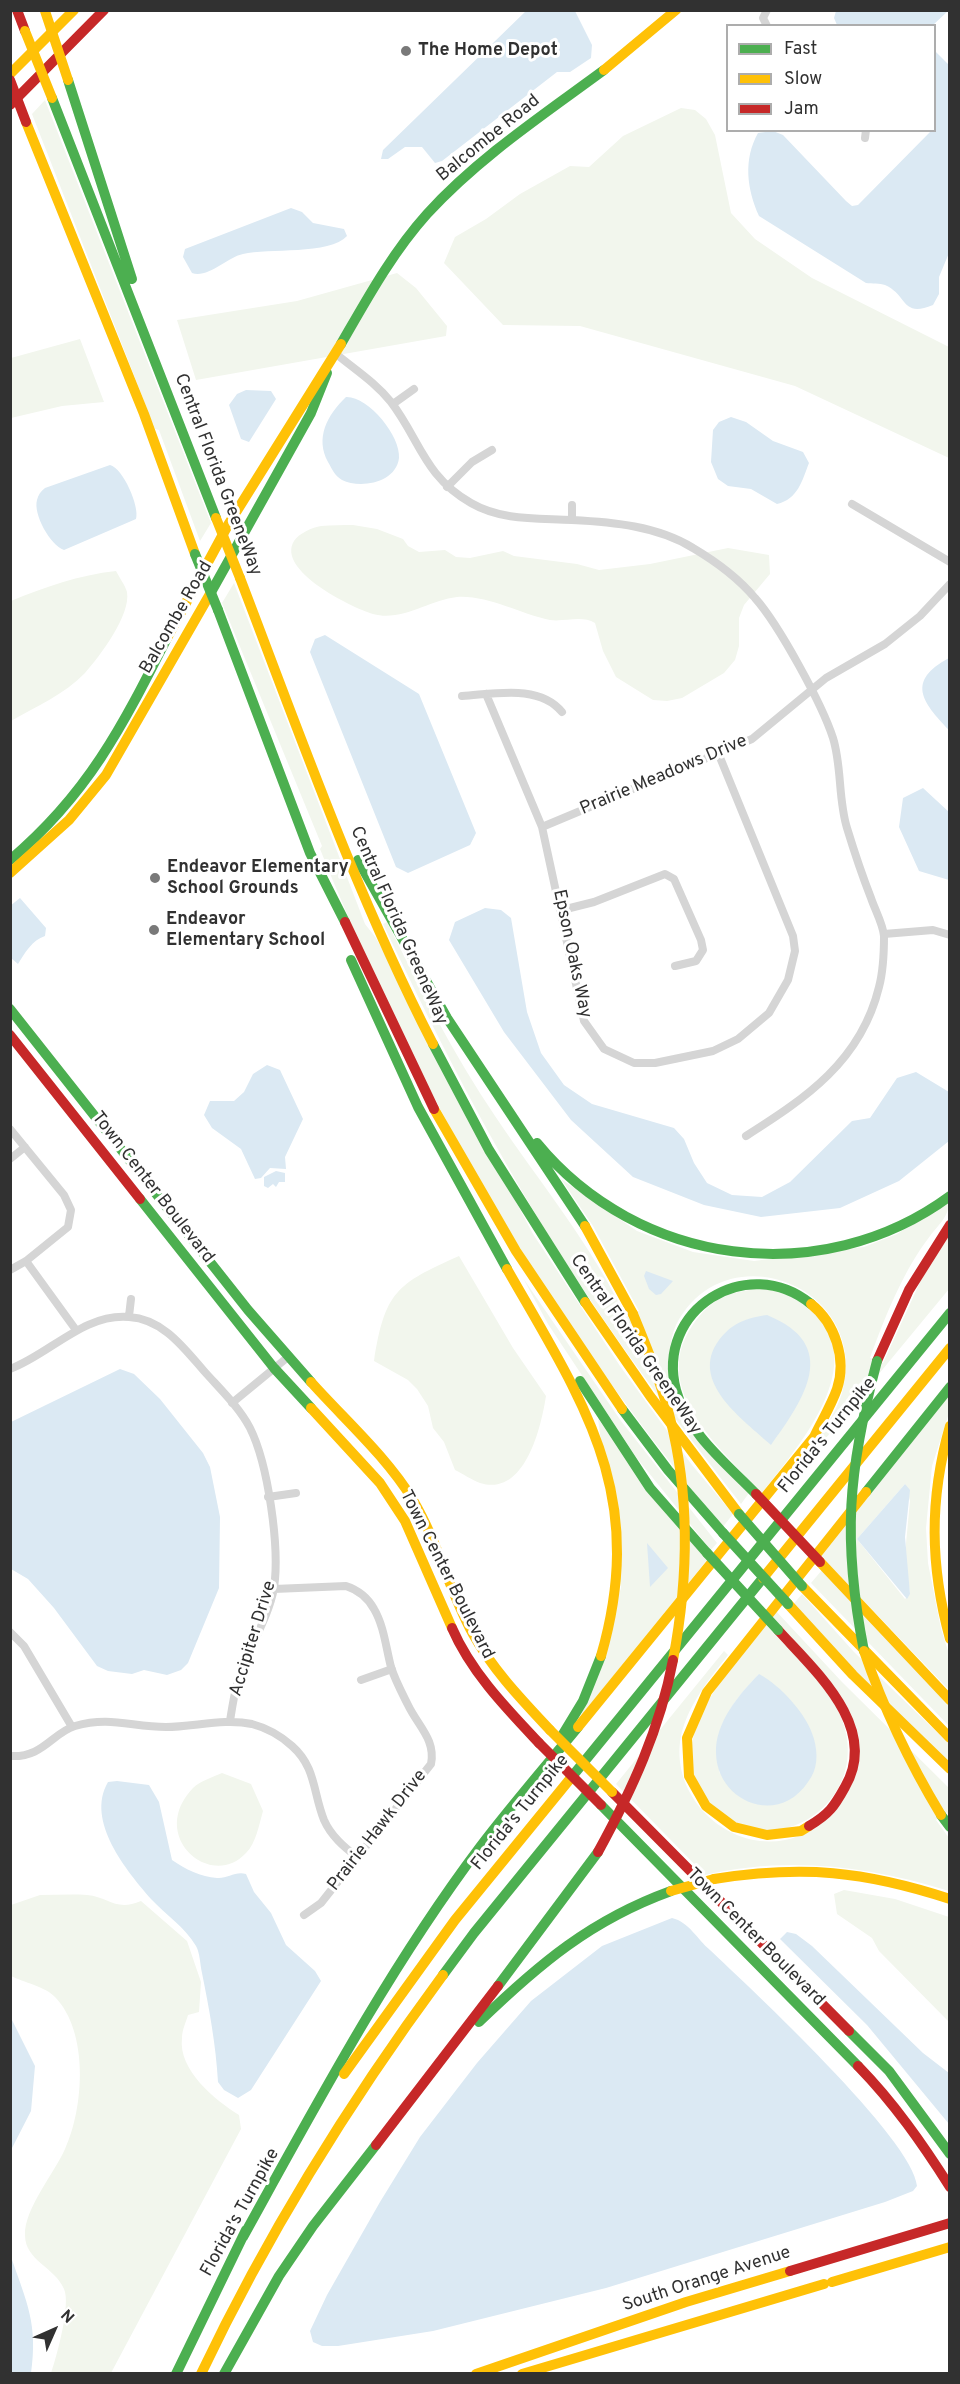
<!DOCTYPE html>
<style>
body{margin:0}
#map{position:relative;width:960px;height:2384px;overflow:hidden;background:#fff;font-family:Overpass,sans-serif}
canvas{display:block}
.frame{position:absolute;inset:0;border:12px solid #313131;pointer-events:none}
.legend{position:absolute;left:726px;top:24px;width:210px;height:108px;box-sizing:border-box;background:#fff;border:2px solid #adadad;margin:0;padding:8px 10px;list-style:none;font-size:18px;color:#313131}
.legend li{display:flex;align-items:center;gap:12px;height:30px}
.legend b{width:30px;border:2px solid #adadad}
.north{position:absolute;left:24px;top:2300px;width:60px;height:60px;-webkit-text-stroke:4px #fff;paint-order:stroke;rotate:45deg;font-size:16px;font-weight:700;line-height:24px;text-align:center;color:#313131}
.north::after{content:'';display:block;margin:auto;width:21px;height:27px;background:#313131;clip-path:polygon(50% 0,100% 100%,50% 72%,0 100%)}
</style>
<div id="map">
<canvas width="960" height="2384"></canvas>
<div class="frame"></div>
<ul class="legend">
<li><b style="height:8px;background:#4caf50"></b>Fast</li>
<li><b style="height:8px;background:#ffc107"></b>Slow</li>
<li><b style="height:8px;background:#c62828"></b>Jam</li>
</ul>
<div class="north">N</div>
</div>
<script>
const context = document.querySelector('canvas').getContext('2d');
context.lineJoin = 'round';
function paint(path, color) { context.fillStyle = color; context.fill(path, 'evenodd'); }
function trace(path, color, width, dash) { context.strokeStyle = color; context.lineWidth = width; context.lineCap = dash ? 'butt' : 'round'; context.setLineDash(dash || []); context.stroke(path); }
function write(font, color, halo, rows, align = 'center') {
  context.font = font + ' Overpass,sans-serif'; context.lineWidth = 6; context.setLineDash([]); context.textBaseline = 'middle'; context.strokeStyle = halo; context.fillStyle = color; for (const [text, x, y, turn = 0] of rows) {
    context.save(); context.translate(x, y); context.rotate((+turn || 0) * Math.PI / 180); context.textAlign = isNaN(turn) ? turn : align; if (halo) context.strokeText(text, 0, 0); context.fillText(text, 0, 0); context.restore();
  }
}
paint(new Path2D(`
 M45 100 211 523 200 541 159 430 155 429 32 114Z
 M681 108 695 110 706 119 715 135 731 213 755 239 812 278 949 347V458L795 386 580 326 503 325 444 263 455 237 486 219 520 194 570 166 589 167 623 136Z
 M397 273 416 288 447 326 446 336 196 380 177 320 297 301Z
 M80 339 104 402 62 406 11 418V358Z
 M353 525 377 529 403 539 408 546 419 552 445 550 456 557 470 558 503 551 514 556 577 564 599 570 650 564 728 548 769 555 770 574 744 605 739 618V646L735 660 724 673 682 698 667 701 653 700 616 677 603 651 595 623C582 615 565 622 550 620 520 614 488 595 457 597 429 600 402 622 373 614 350 607 276 570 294 541 298 534 313 527 321 526 332 525 343 525 353 525Z
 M116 571C119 577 125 585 127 592 131 615 100 656 85 673 65 694 35 707 11 721V601C45 587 79 575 116 571Z
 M234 583 365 924 376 938 533 1234 620 1366 692 1465 733 1514 722 1528C676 1470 630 1412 588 1351 479 1196 391 1025 320 849L322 846 222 603Z
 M387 922C420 988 453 1054 495 1116 540 1183 591 1244 626 1317L639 1311 593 1226 561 1179 637 1231 693 1252 754 1261 864 1247 897 1234 949 1201C949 1217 939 1224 930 1236 903 1271 885 1317 870 1358L883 1363 921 1280 949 1236V1289L788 1484 783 1480C804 1453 832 1426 842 1393 872 1287 725 1229 676 1325 668 1342 670 1365 668 1384L749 1493 741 1504C688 1436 635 1367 587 1295 508 1177 444 1052 383 924Z
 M459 1256 513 1348 546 1396C541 1428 525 1497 480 1483 472 1480 463 1474 455 1470L444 1442 433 1428 428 1406 417 1389 408 1380 374 1361C385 1292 396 1284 459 1256Z
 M523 1278 621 1421 717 1543 711 1550 636 1457 548 1324Z
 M766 1288C776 1292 791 1295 800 1301 880 1354 801 1443 762 1493 721 1449 649 1390 692 1326 713 1295 731 1292 766 1288Z
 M949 1393V1413L932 1466 926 1528 928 1563 941 1629 949 1654V1690L820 1555ZM905 1484 910 1501 905 1554 910 1594 905 1599 857 1539Z
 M598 1419 707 1560 581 1716 621 1588Z
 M822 1570 949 1704V1726L811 1583Z
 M802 1594 854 1652 949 1744V1770L791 1607Z
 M776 1611 842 1682 949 1788V1816L947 1812 936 1820 949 1838V1891C868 1866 789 1856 705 1875L616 1784 724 1651 728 1655C708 1681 685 1708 680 1742 673 1800 729 1851 785 1840 803 1837 818 1824 834 1814L858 1736 772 1616Z
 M765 1624C790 1651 825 1680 840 1715 880 1806 757 1877 704 1794 696 1783 689 1765 691 1751 696 1702 737 1662 765 1624ZM759 1674 720 1774C711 1731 729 1705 759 1674Z
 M222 1773 251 1784 263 1811C259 1825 256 1843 246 1853 211 1891 147 1836 193 1788 200 1781 213 1777 222 1773Z
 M844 1890 895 1899 949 1917V2022L879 1951 872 1938 837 1914 834 1894Z
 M40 1895C56 1895 72 1894 87 1895 109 1897 116 1912 141 1901L187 1941 201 1982 199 2012 188 2015C186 2022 182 2030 182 2038 178 2070 215 2100 239 2115L241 2129 111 2373H51C57 2356 71 2304 64 2289 55 2267 25 2261 25 2235 24 2209 55 2172 65 2149 84 2108 89 2032 55 1997 46 1987 23 1982 11 1976V1905Z`), '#f2f6ed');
paint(new Path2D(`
 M527 10 575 11 592 45 591 58 570 72H557L442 161 435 163 422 147H405L388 159H381L383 150Z
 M836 11V10L948 11 932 26 837 25 834 18Z
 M935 51 949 65V253L939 277V294L933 305C901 318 908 295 885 285 880 283 872 284 866 283L759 216C747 189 743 160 758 133L773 131 783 135 846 201 852 206 858 205 931 131 934 130Z
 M291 208 302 212 313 223 344 229 347 236C330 255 268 248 243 254 228 257 207 279 192 273L183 257 185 249Z
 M246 390 271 391 276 399 249 442 241 439 229 405 237 394Z
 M346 397C368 396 401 436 399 458 396 483 360 489 342 480 335 476 332 469 328 462 315 438 327 415 346 397Z
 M731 417 746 422 773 441 803 452 809 463C802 481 798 499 777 504L751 489 728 486 718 479 711 462 713 430 719 422Z
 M110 465C123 468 140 507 136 519L64 550C50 545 33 514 37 500 38 495 41 491 45 488Z
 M325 635 419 694 476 833 470 845 408 873 396 867 310 652 315 639Z
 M949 658V730C922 702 906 681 949 658Z
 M923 788 949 812V880L919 871 899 827 903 798Z
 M20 898 46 928 45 936C32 940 25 953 18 964L11 958 10 906Z
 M485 908 501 910 511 918 527 1012 541 1053 564 1085 592 1104 674 1128 684 1139 694 1163 707 1183 732 1195 762 1197 790 1182 852 1121 870 1118 897 1078 916 1072 949 1092V1141L899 1181 840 1208 761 1217 704 1205 633 1177 571 1120 504 1032 449 940 455 922Z
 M267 1065 280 1070 303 1119 285 1157 286 1169 270 1168 261 1178 255 1179 241 1149 212 1128 204 1115 210 1101H234L244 1092 253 1074Z
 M276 1171 285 1173V1182H279L276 1187 273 1184 268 1188 264 1186V1177Z
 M646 1271 673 1281 661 1294 656 1295 649 1289 644 1276Z
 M767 1315C841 1345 805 1398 771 1445 744 1420 688 1382 719 1340 732 1323 746 1318 767 1315Z
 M120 1369 134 1374 160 1399 203 1453 210 1467 220 1517 219 1588 188 1663 181 1670 167 1675 144 1670 132 1674 108 1671 97 1666 54 1608 28 1579 11 1569V1422Z
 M905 1484 910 1490 905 1537 910 1594 907 1599 857 1539Z
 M647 1543 668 1568 650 1587Z
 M759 1674C780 1685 808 1715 814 1739 818 1754 818 1769 808 1782 778 1827 717 1802 716 1753 715 1723 739 1694 759 1674Z
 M117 1781 149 1785 159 1802 172 1860C185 1869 201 1877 217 1878 227 1879 235 1871 246 1874L254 1892 271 1913 286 1945 315 1971 321 1981 251 2090 238 2098 224 2090 218 2082C216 2045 209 2008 202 1973 200 1964 200 1953 196 1946 185 1927 166 1915 151 1899 127 1871 85 1821 108 1782Z
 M672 1918C689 1922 697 1939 710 1950 749 1987 914 2140 917 2186L913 2191 885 2202 606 2288 433 2331 338 2346H322L313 2342 310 2331 327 2295 380 2202 420 2137 477 2063 531 2001 602 1946Z
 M787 1932 796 1934 812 1946 923 2053 949 2073V2124L867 2025 780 1939Z
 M11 2018 35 2066 31 2111 11 2150Z
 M11 2257C27 2303 38 2324 31 2373H11Z`), '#dbe9f3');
trace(new Path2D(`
 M767 26 763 18 767 10
 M865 138 866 130
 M335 353C354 369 375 382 391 402 420 440 424 476 471 503 502 521 538 518 572 520 612 522 658 526 693 548 715 561 739 579 755 598 779 625 822 704 833 738 842 767 838 799 847 828 854 851 862 875 871 898 875 910 883 924 884 936 884 951 883 972 879 987 861 1061 806 1098 746 1136
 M393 404 414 389
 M447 487 472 462 492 450
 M852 504 950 562
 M572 505V520
 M486 694 542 827 584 1021 604 1049 634 1063H655L713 1051 738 1039 769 1013 788 980 795 951 793 936 719 755
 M462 696C495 694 539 684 562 712
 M542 827 752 739 826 678 885 644 920 616 950 584
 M562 910 594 902 665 874 674 879 701 940 703 950 696 961 675 966
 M884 934 933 930 950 935
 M10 1129 64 1195 71 1210 68 1227 26 1261 10 1270
 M10 1159 25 1147
 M26 1261 76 1330
 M129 1316 131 1299
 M10 1369C50 1354 84 1313 129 1317 163 1319 184 1348 204 1371 220 1389 239 1407 250 1428 268 1464 280 1547 274 1588 268 1620 247 1650 238 1681 234 1694 232 1708 230 1721
 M232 1403 288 1357
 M268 1497 296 1493
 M274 1589 346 1586C358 1590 368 1598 374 1609 384 1626 386 1648 391 1667 395 1680 402 1693 408 1705 418 1726 436 1740 431 1764L321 1903 304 1915
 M10 1632 24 1646 72 1727
 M361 1680 392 1669
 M10 1756C43 1758 52 1733 75 1726 110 1716 132 1727 166 1727 194 1727 224 1718 252 1724 267 1728 281 1736 292 1746 316 1767 313 1793 324 1820 331 1836 344 1847 357 1857`), '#d5d5d5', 8);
trace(new Path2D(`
 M68 80 132 279
 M52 98 216 518
 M341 344C367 299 392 253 427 214 478 158 543 115 604 70
 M210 594 311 413 327 373
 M218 610 310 853 345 922
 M10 860C88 794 122 727 167 638
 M358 860 447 1018 585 1226
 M351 960 418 1107 507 1269
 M10 1009 248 1310 311 1382
 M433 1044 489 1150 585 1302
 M537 1143C638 1266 821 1291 950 1196
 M140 1199 274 1368 311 1408
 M580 1381 650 1488 707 1553
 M622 1409 668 1470 723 1533
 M866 1492 950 1387
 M756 1494C727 1464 687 1433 676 1390 655 1310 747 1252 811 1304
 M563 1734 583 1701 601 1656
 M570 1779 950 1313
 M601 1805 858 2066
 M941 1815 950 1827
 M443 1975 474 1933 763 1578
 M498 1986 598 1852
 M479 2022C539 1964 591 1920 671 1891
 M849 2031 889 2071 950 2154
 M243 2237C316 2105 389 1968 480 1847 511 1806 545 1767 578 1727
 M176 2374 246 2230
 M224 2374 279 2276 313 2226 376 2145`), '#4caf50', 10);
trace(new Path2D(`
 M604 70 676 10
 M10 74 74 10
 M26 122 144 414 195 554
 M240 578C300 735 356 894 433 1044
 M167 638 228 525 341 344
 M10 873 69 820 106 775 210 594
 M434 1109 516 1251 622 1409
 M585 1226 633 1314
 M507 1269C584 1404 648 1493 601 1656
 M585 1302 650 1396 739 1514
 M311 1382C345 1420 386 1456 413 1500 438 1542 449 1591 473 1634 493 1670 522 1700 550 1730
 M311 1408 380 1483 405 1521 452 1628
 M950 1426C929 1499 930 1566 950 1639
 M820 1562 950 1700
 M763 1578 950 1348
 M802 1586 950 1738
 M788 1604 853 1675 950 1769
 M578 1727 814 1437C821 1422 831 1406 837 1389 847 1359 835 1323 811 1304
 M809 1826 801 1831 767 1835 734 1827 706 1806 689 1776 687 1738 707 1692 866 1492
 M714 1879C803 1865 864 1871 950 1899
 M344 2074 455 1920 570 1779
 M832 2282 950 2247
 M201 2374C268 2233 350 2101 443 1975
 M476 2374 686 2302 790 2271
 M522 2374 824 2284`), '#ffc107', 10);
trace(new Path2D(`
 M17 10 25 31
 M10 105 104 10
 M345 922 434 1109
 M10 1035 140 1199
 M877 1361 909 1290 950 1225
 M452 1628C471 1672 506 1708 539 1743
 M778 1630C814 1670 880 1727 845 1787 834 1807 829 1814 809 1826
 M612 1792 849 2031
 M858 2066C894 2103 922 2143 950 2187
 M376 2145 498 1986
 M790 2271 950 2223`), '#c62828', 10);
trace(new Path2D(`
 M195 554 218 610
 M739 1514 802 1586
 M723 1533 788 1604
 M707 1553 778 1630
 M864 1651C842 1540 848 1470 877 1361`), '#4caf50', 10);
trace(new Path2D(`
 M45 11 68 80
 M25 31 52 98
 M216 518 240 578
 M633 1314C647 1348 661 1382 670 1418 690 1496 688 1581 673 1660
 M864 1651C884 1710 909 1762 941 1815
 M550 1730 612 1792
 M671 1891 714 1879`), '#ffc107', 10);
trace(new Path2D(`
 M10 80 26 122
 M756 1494 820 1562
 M539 1743 601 1805
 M598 1852C632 1790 660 1729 673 1660`), '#c62828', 10);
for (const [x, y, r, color] of [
 [406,51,6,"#797979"],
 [155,878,6,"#797979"],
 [154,930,6,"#797979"]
]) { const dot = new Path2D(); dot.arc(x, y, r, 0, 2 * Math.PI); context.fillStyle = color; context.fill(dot); trace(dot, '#fff', 2); }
write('bold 18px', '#313131', '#fff', [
 ["The Home Depot",418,51],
 ["Endeavor Elementary",167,868],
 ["School Grounds",167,889],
 ["Endeavor",166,920],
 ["Elementary School",166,941]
], 'left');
write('18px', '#313131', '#fff', [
 ["Balcombe Road",489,139,-39],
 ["Central Florida GreeneWay",217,475,69],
 ["Balcombe Road",177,618,-60],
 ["Prairie Meadows Drive",664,776,-23],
 ["Central Florida GreeneWay",398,926,66],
 ["Epson Oaks Way",571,954,78],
 ["Town Center Boulevard",152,1188,52],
 ["Central Florida GreeneWay",635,1345,55],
 ["Florida's Turnpike",828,1436,-51],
 ["Town Center Boulevard",446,1575,63],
 ["Accipiter Drive",254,1639,-73],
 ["Florida's Turnpike",521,1813,-51],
 ["Prairie Hawk Drive",378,1831,-52],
 ["Town Center Boulevard",755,1938,45],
 ["Florida's Turnpike",241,2213,-61],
 ["South Orange Avenue",707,2280,-18]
]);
</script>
